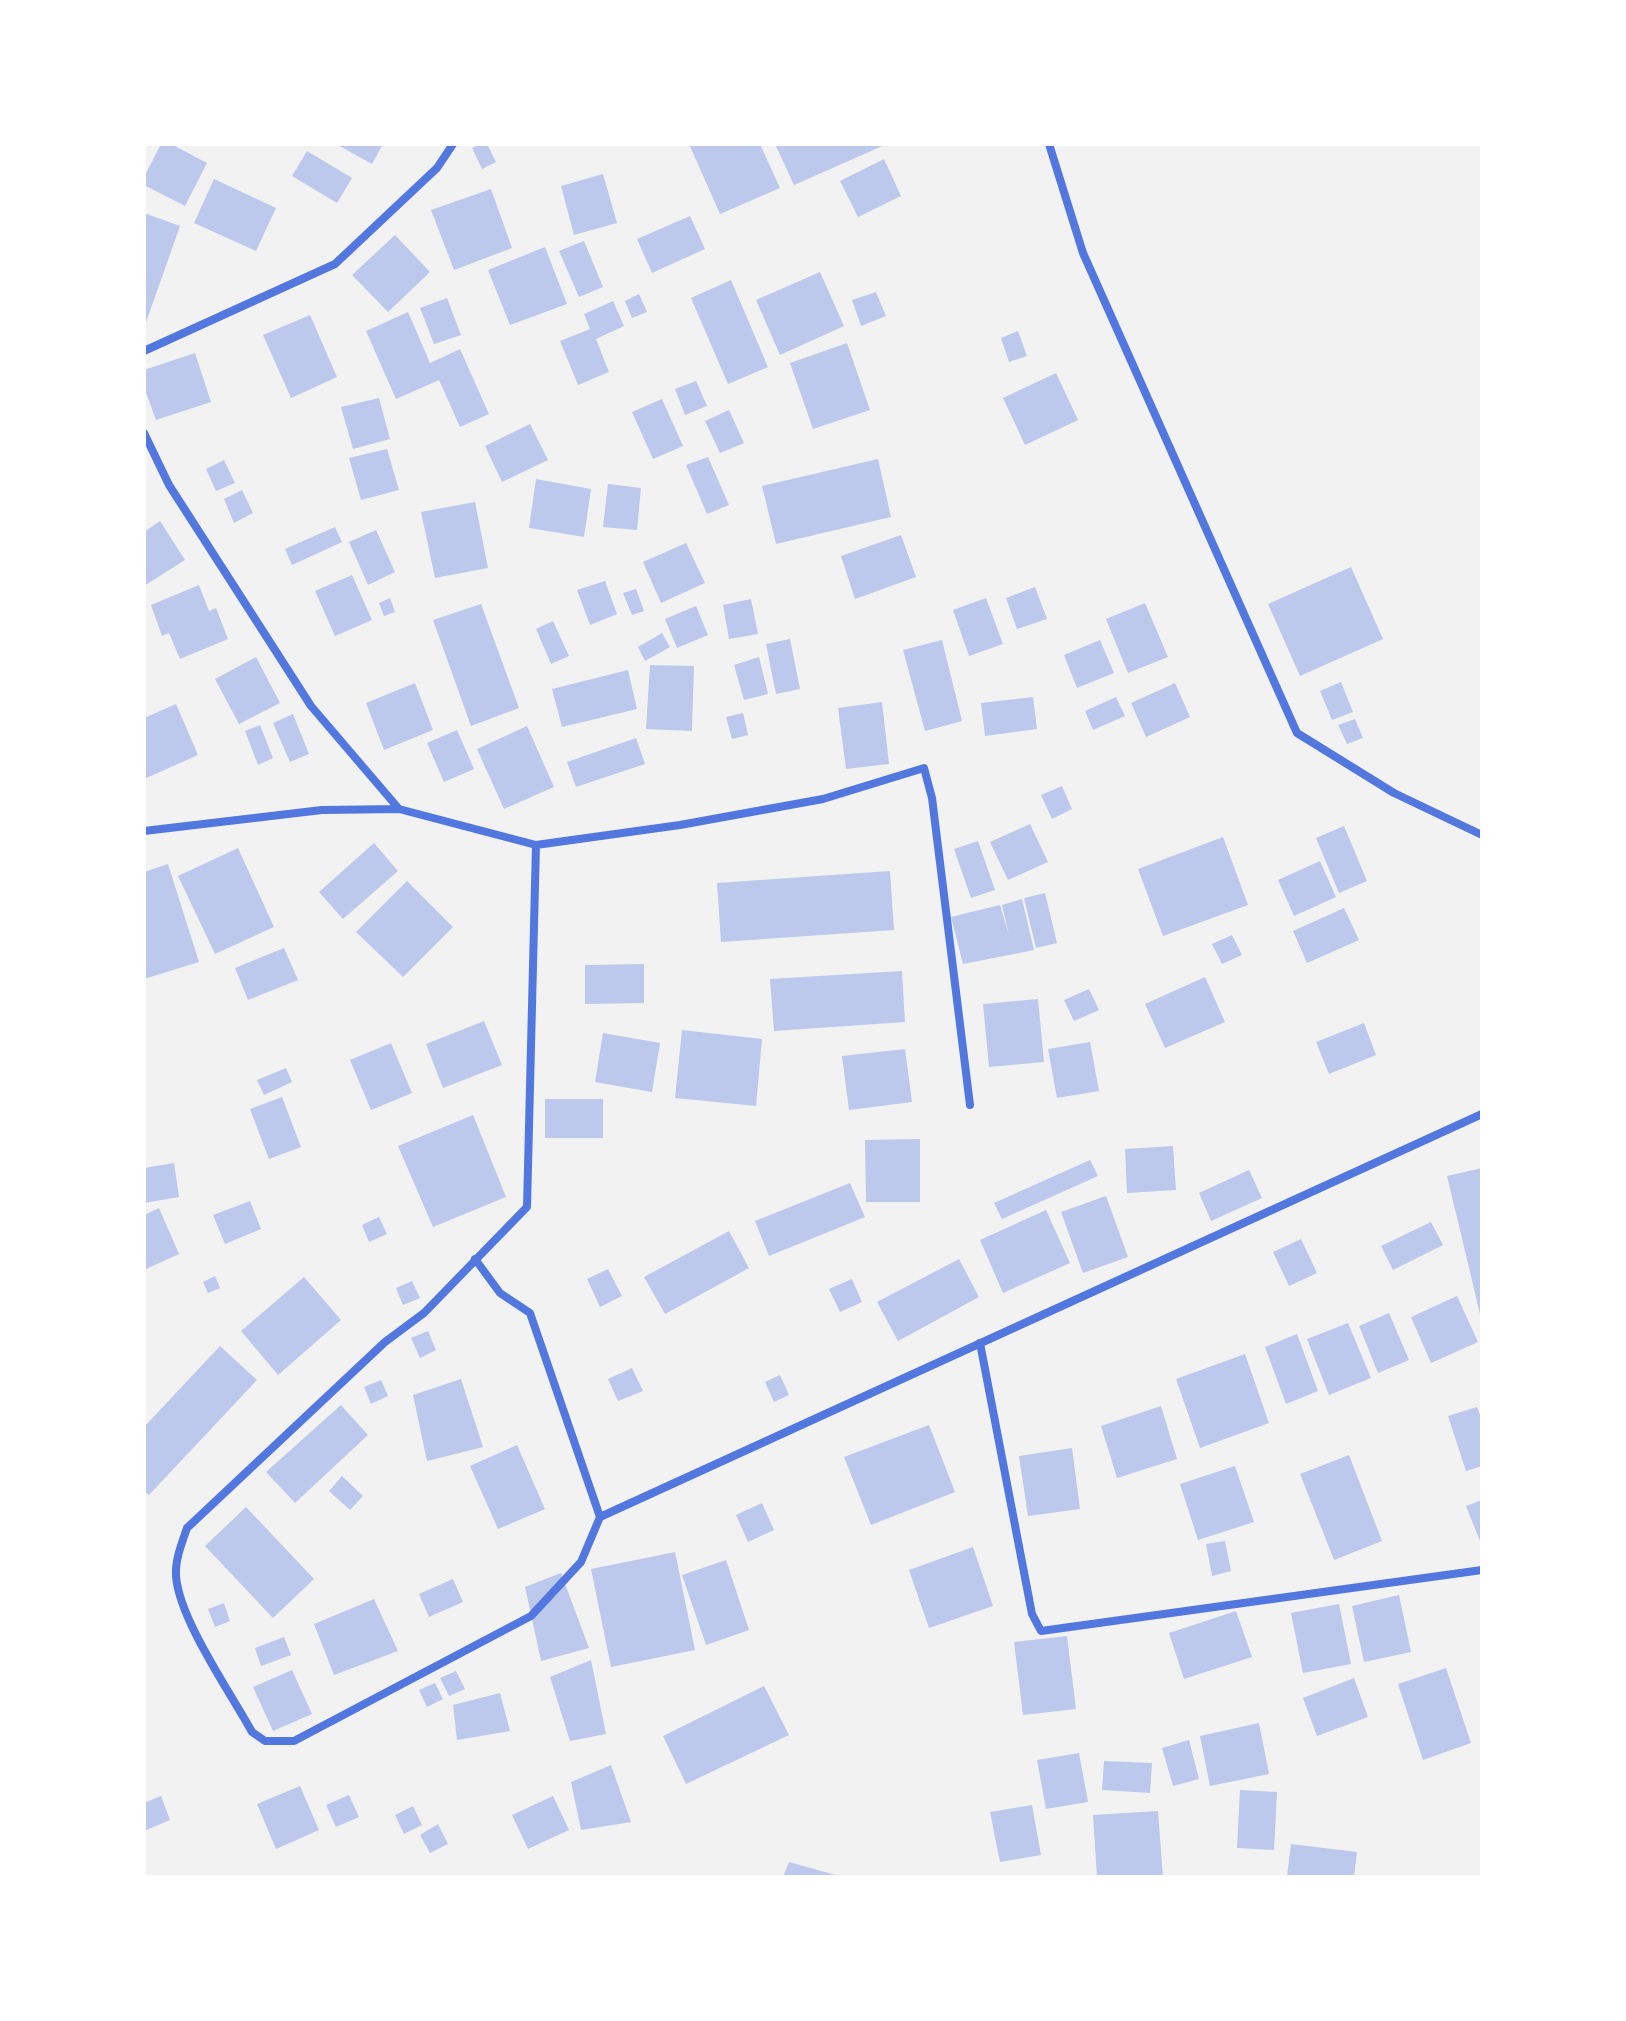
<!DOCTYPE html>
<style>
body{margin:0}
#map{position:relative;width:1626px;height:2021px;overflow:hidden;background:#f2f2f2;font-family:Signika,sans-serif}
canvas{display:block}
.frame{position:absolute;inset:0;border:146px solid #fff;pointer-events:none}
</style>
<div id="map">
<canvas width="1626" height="2021"></canvas>
<div class="frame"></div>
</div>
<script>
const context = document.querySelector('canvas').getContext('2d');
context.lineJoin = 'round';
function paint(path, color) { context.fillStyle = color; context.fill(path, 'evenodd'); }
function trace(path, color, width, dash) { context.strokeStyle = color; context.lineWidth = width; context.lineCap = dash ? 'butt' : 'round'; context.setLineDash(dash || []); context.stroke(path); }
paint(new Path2D(`
 M161 144H171L207 163 185 206 144 185V177Z
 M336 144H383L372 164Z
 M480 144H487L496 162 482 169 472 148Z
 M689 144H760L780 188 720 214Z
 M775 144H887L794 185Z
 M307 151 352 178 337 203 292 176Z
 M884 159 901 196 858 217 840 181Z
 M603 174 617 223 574 235 561 186Z
 M214 179 276 208 256 251 194 223Z
 M491 189 512 248 454 270 431 210Z
 M144 213 180 226 144 328Z
 M690 216 705 249 652 273 637 239Z
 M395 235 430 272 388 312 352 275Z
 M584 241 603 287 579 297 559 251Z
 M545 247 567 304 510 325 488 270Z
 M820 272 844 326 780 355 756 300Z
 M731 280 768 367 728 384 691 298Z
 M876 292 886 316 861 326 852 300Z
 M639 294 647 312 632 318 625 301Z
 M447 298 461 335 434 344 420 308Z
 M613 301 624 326 596 339 609 372 578 385 560 341 590 329 584 314Z
 M408 312 430 363 460 349 489 414 460 427 439 380 396 399 366 331Z
 M310 315 337 377 291 398 263 335Z
 M1018 331 1027 356 1009 362 1001 338Z
 M847 343 870 410 813 429 790 363Z
 M195 353 211 402 156 420 144 387V370Z
 M1056 373 1078 420 1025 445 1003 398Z
 M696 381 707 406 685 415 675 389Z
 M379 398 390 439 353 449 341 407Z
 M662 399 683 446 653 459 632 412Z
 M729 410 744 443 720 453 705 421Z
 M530 424 548 460 502 482 485 446Z
 M387 449 399 490 361 500 349 458Z
 M708 457 729 505 707 514 686 465Z
 M878 459 891 517 776 544 762 486Z
 M224 460 235 483 216 491 206 469Z
 M536 479 591 489 584 537 529 528Z
 M608 484 641 488 637 530 603 527Z
 M242 490 253 513 234 523 224 499Z
 M475 502 488 568 435 578 421 512Z
 M160 521 185 560 144 586V532Z
 M335 527 342 542 292 565 285 549Z
 M376 530 395 572 368 585 349 542Z
 M901 535 916 577 855 599 841 556Z
 M686 543 705 583 661 603 643 562Z
 M1351 567 1383 639 1300 676 1268 604Z
 M352 575 372 620 335 636 315 591Z
 M605 581 617 614 590 625 577 590Z
 M199 585 209 611 216 608 228 639 180 659 169 633 162 636 151 605Z
 M1035 587 1047 619 1017 629 1006 598Z
 M636 589 644 611 632 615 623 593Z
 M390 598 395 612 384 616 379 603Z
 M986 598 1003 644 969 656 953 610Z
 M751 599 758 634 729 639 723 605Z
 M1145 603 1168 657 1128 673 1106 619Z
 M481 604 519 708 471 726 433 620Z
 M696 606 708 635 677 648 665 619Z
 M553 621 569 656 551 664 536 629Z
 M662 633 670 647 645 661 638 647Z
 M790 639 800 689 776 694 766 644Z
 M942 640 962 721 925 731 903 650Z
 M1100 640 1114 673 1077 688 1064 655Z
 M256 657 280 703 239 724 215 679Z
 M759 657 768 694 744 700 734 665Z
 M650 665 694 666 692 731 646 729Z
 M628 670 637 709 562 727 552 689Z
 M1341 682 1353 712 1332 720 1320 691Z
 M415 683 433 730 384 750 366 703Z
 M1175 683 1190 717 1146 737 1131 703Z
 M1033 697 1037 729 985 736 981 703Z
 M1116 697 1125 716 1093 730 1085 711Z
 M882 702 889 764 846 769 838 708Z
 M176 704 198 755 144 779V718Z
 M743 713 748 735 732 739 726 717Z
 M293 714 309 754 290 762 273 723Z
 M1355 719 1363 738 1347 744 1338 725Z
 M260 725 273 758 258 765 245 731Z
 M527 726 554 787 504 809 477 749Z
 M457 730 474 769 444 782 427 743Z
 M636 738 645 764 576 787 567 762Z
 M1062 786 1072 809 1052 819 1041 795Z
 M1030 824 1048 862 1008 880 990 842Z
 M1344 826 1367 881 1339 893 1316 838Z
 M1223 837 1248 905 1163 936 1138 869Z
 M978 841 995 890 971 898 954 849Z
 M374 843 398 871 343 919 319 892Z
 M238 848 274 927 215 954 178 876Z
 M1320 861 1336 897 1294 916 1278 880Z
 M168 864 199 962 144 979V872Z
 M890 871 894 930 721 942 717 883Z
 M407 881 453 927 403 977 356 932Z
 M1045 893 1057 943 1036 948 1024 898Z
 M1022 899 1034 950 963 964 951 917 1000 905 1009 935 1002 905Z
 M1344 908 1359 940 1307 963 1293 931Z
 M1232 935 1242 955 1222 964 1212 944Z
 M284 948 298 980 248 1000 235 968Z
 M644 964V1003L585 1004V965Z
 M902 971 905 1022 774 1031 770 979Z
 M1205 977 1225 1022 1165 1048 1145 1004Z
 M1089 989 1099 1010 1074 1021 1064 1000Z
 M1038 999 1044 1062 989 1067 983 1004Z
 M484 1021 502 1065 443 1088 426 1044Z
 M1364 1023 1376 1055 1329 1074 1316 1042Z
 M682 1030 762 1039 756 1106 675 1098Z
 M603 1033 660 1043 652 1092 595 1082Z
 M1090 1042 1099 1091 1057 1098 1048 1049Z
 M391 1043 412 1093 371 1110 350 1060Z
 M905 1049 912 1102 849 1110 842 1056Z
 M286 1068 292 1082 264 1095 257 1080Z
 M282 1097 301 1147 269 1159 250 1109Z
 M545 1099H603V1138H545Z
 M473 1115 506 1197 433 1227 398 1146Z
 M920 1139V1202H866L865 1140Z
 M1173 1146 1176 1190 1127 1193 1125 1149Z
 M1090 1160 1098 1176 1002 1219 994 1203Z
 M174 1163 179 1197 144 1203V1168Z
 M1482 1168V1317L1481 1318 1447 1176Z
 M1249 1170 1262 1198 1211 1221 1199 1193Z
 M850 1183 865 1217 769 1256 755 1221Z
 M1106 1196 1128 1257 1083 1273 1061 1212Z
 M250 1201 261 1229 225 1244 213 1215Z
 M159 1208 179 1254 144 1270V1215Z
 M1046 1210 1070 1263 1003 1293 980 1240Z
 M379 1217 387 1234 369 1242 362 1225Z
 M1431 1222 1443 1245 1393 1270 1381 1246Z
 M729 1231 749 1268 665 1314 644 1277Z
 M1301 1239 1317 1273 1289 1286 1273 1252Z
 M959 1259 979 1297 898 1341 877 1302Z
 M608 1269 622 1296 600 1307 587 1279Z
 M215 1276 220 1288 208 1293 203 1282Z
 M304 1277 341 1320 278 1375 241 1331Z
 M852 1279 862 1302 840 1312 829 1289Z
 M412 1281 420 1298 403 1305 396 1288Z
 M1457 1296 1478 1342 1431 1363 1411 1317Z
 M1389 1313 1409 1360 1378 1373 1359 1326Z
 M1348 1323 1371 1378 1329 1395 1307 1339Z
 M428 1331 436 1350 420 1358 411 1338Z
 M1297 1334 1318 1391 1286 1404 1265 1347Z
 M220 1346 257 1380 149 1495 144 1491V1427Z
 M1245 1354 1269 1423 1200 1448 1176 1379Z
 M632 1368 643 1391 618 1401 608 1379Z
 M780 1375 789 1395 774 1402 765 1382Z
 M461 1379 483 1447 427 1461 413 1395Z
 M381 1380 388 1396 371 1404 364 1387Z
 M341 1405 368 1435 295 1503 266 1472Z
 M1161 1406 1177 1459 1117 1478 1101 1426Z
 M1477 1407 1482 1420V1466L1466 1471 1448 1416Z
 M929 1425 955 1492 871 1525 844 1457Z
 M517 1445 545 1509 498 1529 470 1466Z
 M1072 1448 1080 1509 1028 1516 1019 1456Z
 M1349 1455 1382 1541 1334 1560 1300 1474Z
 M1235 1466 1254 1522 1198 1540 1180 1484Z
 M342 1476 363 1496 350 1510 329 1491Z
 M1482 1500V1546L1466 1506Z
 M762 1503 774 1530 748 1542 736 1515Z
 M246 1507 314 1579 273 1618 205 1546Z
 M1225 1541 1231 1571 1212 1576 1206 1544Z
 M973 1547 993 1606 929 1628 909 1570Z
 M675 1552 695 1650 611 1667 591 1569Z
 M726 1560 749 1630 706 1645 682 1575Z
 M561 1573 589 1648 541 1661 525 1587Z
 M453 1579 463 1602 429 1617 419 1594Z
 M1399 1595 1411 1652 1364 1662 1352 1606Z
 M374 1599 398 1651 334 1675 314 1624Z
 M224 1603 230 1621 215 1627 208 1609Z
 M1339 1604 1351 1664 1303 1673 1291 1613Z
 M1236 1611 1252 1657 1184 1679 1169 1633Z
 M1067 1636 1076 1709 1023 1715 1014 1642Z
 M284 1637 291 1655 261 1666 255 1648Z
 M591 1660 606 1734 570 1741 550 1677Z
 M1446 1668 1471 1743 1423 1760 1398 1684Z
 M292 1670 312 1714 273 1731 253 1687Z
 M456 1671 465 1689 449 1696 440 1678Z
 M1354 1678 1368 1717 1317 1736 1303 1698Z
 M435 1683 443 1699 427 1707 419 1690Z
 M764 1686 789 1735 686 1784 663 1736Z
 M500 1693 510 1731 457 1740 453 1705Z
 M1259 1723 1269 1774 1210 1786 1200 1736Z
 M1189 1740 1199 1779 1173 1786 1162 1748Z
 M1079 1753 1088 1802 1046 1809 1037 1760Z
 M1104 1761 1152 1763 1150 1793 1102 1790Z
 M611 1765 631 1822 581 1830 571 1782Z
 M300 1786 319 1830 276 1849 257 1804Z
 M1240 1790 1277 1792 1274 1850 1237 1848Z
 M349 1795 359 1817 336 1827 326 1805Z
 M161 1796 170 1820 144 1831V1803Z
 M553 1796 569 1830 528 1849 512 1815Z
 M1032 1805 1041 1855 1000 1862 990 1812Z
 M413 1806 422 1825 404 1834 395 1815Z
 M1158 1811 1163 1877H1097L1093 1815Z
 M438 1824 448 1844 430 1853 420 1835Z
 M1291 1844 1357 1852 1354 1877H1287Z
 M789 1862 839 1876V1877H783Z`), '#bdc9ec');
trace(new Path2D(`
 M1049 144 1083 253 1297 733 1394 793 1482 835
 M144 351 335 264 437 168 453 144
 M144 433 169 485 311 706 399 809
 M144 831 322 810 399 809 536 845 680 825 823 799 924 768 932 798 970 1105
 M536 845 527 1207 424 1313 385 1342 187 1528C182 1543 175 1559 176 1576 179 1619 230 1692 252 1732L265 1741H294L531 1616 581 1562 600 1517 1482 1114
 M475 1259 500 1293 530 1313 600 1517
 M980 1343 1032 1614 1041 1631 1482 1570`), '#5277de', 8);
</script>
